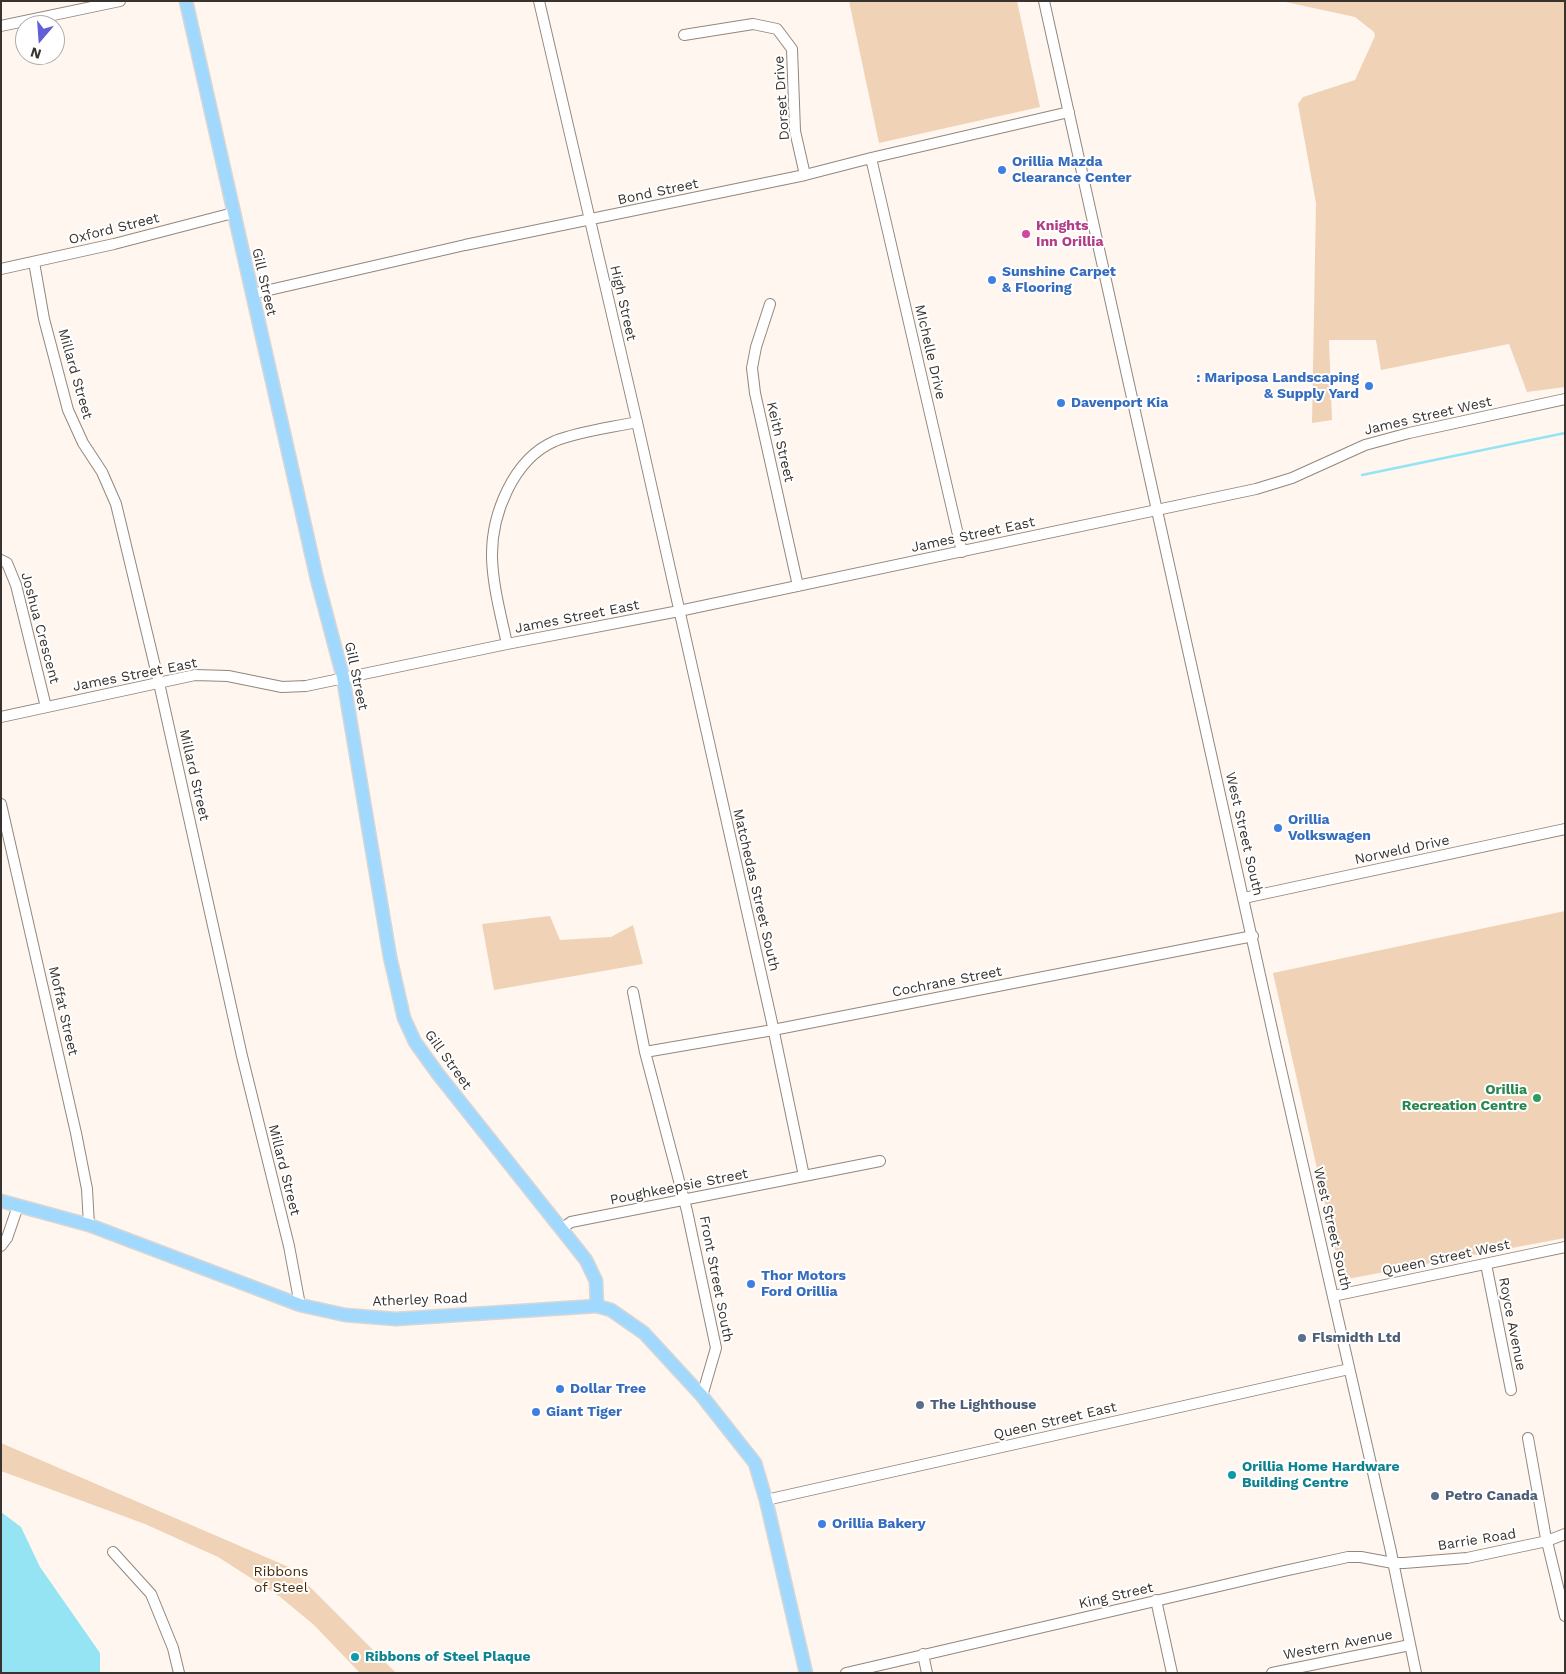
<!DOCTYPE html>
<style>
body{margin:0}
#map{position:relative;width:1566px;height:1674px;overflow:hidden;background:#fef6ef;font-family:"Work Sans",sans-serif}
canvas{display:block}
.frame{position:absolute;inset:0;border:2px solid #38332f;pointer-events:none}
.north{position:absolute;left:15px;top:15px;width:50px;height:50px;box-sizing:border-box;background:#fff;border:1px solid #afadac;border-radius:50%;rotate:198deg;font-size:14px;font-weight:700;line-height:20px;text-align:center;color:#38332f}
.north::after{content:'';display:block;margin:auto;width:18px;height:22px;background:#625ed7;clip-path:polygon(50% 0,100% 100%,50% 72%,0 100%)}
</style>
<div id="map">
<canvas width="1566" height="1674"></canvas>
<div class="frame"></div>
<div class="north">N</div>
</div>
<script>
const context = document.querySelector('canvas').getContext('2d');
context.lineJoin = 'round';
function paint(path, color) { context.fillStyle = color; context.fill(path, 'evenodd'); }
function trace(path, color, width, dash) { context.strokeStyle = color; context.lineWidth = width; context.lineCap = dash ? 'butt' : 'round'; context.setLineDash(dash || []); context.stroke(path); }
function write(font, color, halo, rows, align = 'center') {
  context.font = font + ' "Work Sans",sans-serif'; context.lineWidth = 4; context.setLineDash([]); context.textBaseline = 'middle'; context.strokeStyle = halo; context.fillStyle = color; for (const [text, x, y, turn = 0] of rows) {
    context.save(); context.translate(x, y); context.rotate((+turn || 0) * Math.PI / 180); context.textAlign = isNaN(turn) ? turn : align; if (halo) context.strokeText(text, 0, 0); context.fillText(text, 0, 0); context.restore();
  }
}
paint(new Path2D(`
 M849 1H1017L1040 107 879 143Z
 M1281 1H1565V387L1527 392 1509 344 1381 370 1376 340H1329L1332 420 1312 423 1316 203 1298 104 1303 97 1355 80 1375 36 1374 32 1355 17Z
 M1565 911V1238L1342 1280 1273 973Z
 M550 916 560 940 611 937 633 925 643 964 494 990 482 924Z
 M1 1443 291 1568 396 1673H360L314 1625 279 1596 218 1557 145 1524 1 1471Z`), '#f0d2b6');
paint(new Path2D(`
 M1 1512 21 1527 40 1567 100 1653V1673H1Z`), '#94e4f3');
trace(new Path2D(`
 M1362 475 1565 433`), '#94e4f3', 2.5);
const minor = new Path2D(`
 M539 1 637 422 771 1018 804 1176
 M1044 1 1276 1047 1390 1547 1416 1673
 M1 26 120 1
 M684 35 753 24 777 29 792 49 795 131 805 175
 M871 158 962 552
 M34 262 44 319 68 410 83 443 102 472 116 504 159 683 242 1056 289 1246 300 1305
 M1 269 114 244 233 213
 M252 294 465 245 805 175 871 158 1069 112
 M770 304 756 347 752 368 755 393 798 586
 M1 560 7 563 16 585 46 707
 M507 644C501 616 493 587 492 558 491 515 513 459 555 441 581 431 609 428 637 422
 M1 717 195 675 228 676 282 687 306 686 507 644 679 611 1256 489 1292 478 1365 445 1409 433 1565 399
 M1 804 76 1133 87 1189 89 1225
 M1244 898 1565 829
 M633 992 645 1052 687 1211 716 1348 702 1396
 M645 1052 773 1030 1253 936
 M561 1229 571 1222 880 1161
 M1 1246 7 1238 18 1206
 M1486 1264 1511 1390
 M1333 1296 1565 1247
 M1528 1438 1545 1533 1565 1616
 M766 1500 1349 1369
 M113 1552 151 1594 173 1648 179 1673
 M1156 1600 1172 1673
 M923 1654 927 1673
 M846 1673 1284 1571 1348 1557H1361L1393 1563H1404L1467 1558 1547 1541 1565 1534
 M1272 1673 1410 1645`);
const major = new Path2D(`
 M186 1 317 579 343 677 390 957 404 1018 415 1042 438 1074 586 1260 596 1281 597 1306
 M1 1201 89 1225 300 1305 345 1315 396 1319 597 1306 611 1310 644 1333 702 1396 755 1463 766 1500 806 1673`);
trace(minor, '#93877d', 12);
trace(major, '#d7d6d5', 15);
trace(minor, '#fff', 10);
trace(major, '#a1d9fe', 12);
for (const [x, y, r, color] of [
 [1002,170,5,"#3f7fe0"],
 [1026,234,5,"#d1479c"],
 [992,280,5,"#3f7fe0"],
 [1369,386,5,"#3f7fe0"],
 [1061,403,5,"#3f7fe0"],
 [1278,828,5,"#3f7fe0"],
 [1537,1098,5,"#2e9e5b"],
 [751,1284,5,"#3f7fe0"],
 [1302,1338,5,"#5c6f8a"],
 [560,1389,5,"#3f7fe0"],
 [920,1405,5,"#5c6f8a"],
 [536,1412,5,"#3f7fe0"],
 [1232,1475,5,"#0f9aa8"],
 [1435,1496,5,"#5c6f8a"],
 [822,1524,5,"#3f7fe0"],
 [355,1657,5,"#0f9aa8"]
]) { const dot = new Path2D(); dot.arc(x, y, r, 0, 2 * Math.PI); context.fillStyle = color; context.fill(dot); trace(dot, '#fff', 2); }
write('14px', '#38332f', '#fff', [
 ["Dorset Drive",782,98,-94],
 ["Bond Street",658,192,-12],
 ["Oxford Street",114,229,-14],
 ["Gill Street",264,282,77],
 ["High Street",623,303,77],
 ["MIchelle Drive",930,352,77],
 ["Millard Street",75,374,74],
 ["James Street West",1428,416,-13],
 ["Keith Street",780,442,77],
 ["James Street East",973,535,-12],
 ["James Street East",577,617,-11],
 ["Joshua Crescent",40,628,75],
 ["James Street East",135,675,-11],
 ["Gill Street",356,676,78],
 ["Millard Street",194,775,77],
 ["West Street South",1244,834,77],
 ["Norweld Drive",1402,850,-12],
 ["Matchedas Street South",756,890,77],
 ["Cochrane Street",947,982,-11],
 ["Moffat Street",63,1011,77],
 ["Gill Street",448,1060,54],
 ["Millard Street",284,1170,76],
 ["Poughkeepsie Street",679,1187,-11],
 ["West Street South",1332,1229,77],
 ["Queen Street West",1446,1258,-12],
 ["Front Street South",716,1279,79],
 ["Atherley Road",420,1300,-2],
 ["Royce Avenue",1512,1324,79],
 ["Queen Street East",1055,1421,-13],
 ["Barrie Road",1477,1540,-9],
 ["King Street",1116,1596,-13],
 ["Western Avenue",1338,1645,-11]
]);
write('bold 14px', '#366cbe', '#fff', [
 ["Orillia Mazda",1012,162],
 ["Clearance Center",1012,178],
 ["Sunshine Carpet",1002,272],
 ["& Flooring",1002,288],
 [": Mariposa Landscaping",1359,378,"right"],
 ["& Supply Yard",1359,394,"right"],
 ["Davenport Kia",1071,403],
 ["Orillia",1288,820],
 ["Volkswagen",1288,836],
 ["Thor Motors",761,1276],
 ["Ford Orillia",761,1292],
 ["Dollar Tree",570,1389],
 ["Giant Tiger",546,1412],
 ["Orillia Bakery",832,1524]
], 'left');
write('bold 14px', '#b23c85', '#fff', [
 ["Knights",1036,226],
 ["Inn Orillia",1036,242]
], 'left');
write('bold 14px', '#27864d', '#fff', [
 ["Orillia",1527,1090],
 ["Recreation Centre",1527,1106]
], 'right');
write('bold 14px', '#4e5e75', '#fff', [
 ["Flsmidth Ltd",1312,1338],
 ["The Lighthouse",930,1405],
 ["Petro Canada",1445,1496]
], 'left');
write('bold 14px', '#0d838f', '#fff', [
 ["Orillia Home Hardware",1242,1467],
 ["Building Centre",1242,1483],
 ["Ribbons of Steel Plaque",365,1657]
], 'left');
write('14px', '#482905', '#fff', [
 ["Ribbons",281,1572],
 ["of Steel",281,1588]
]);
</script>
